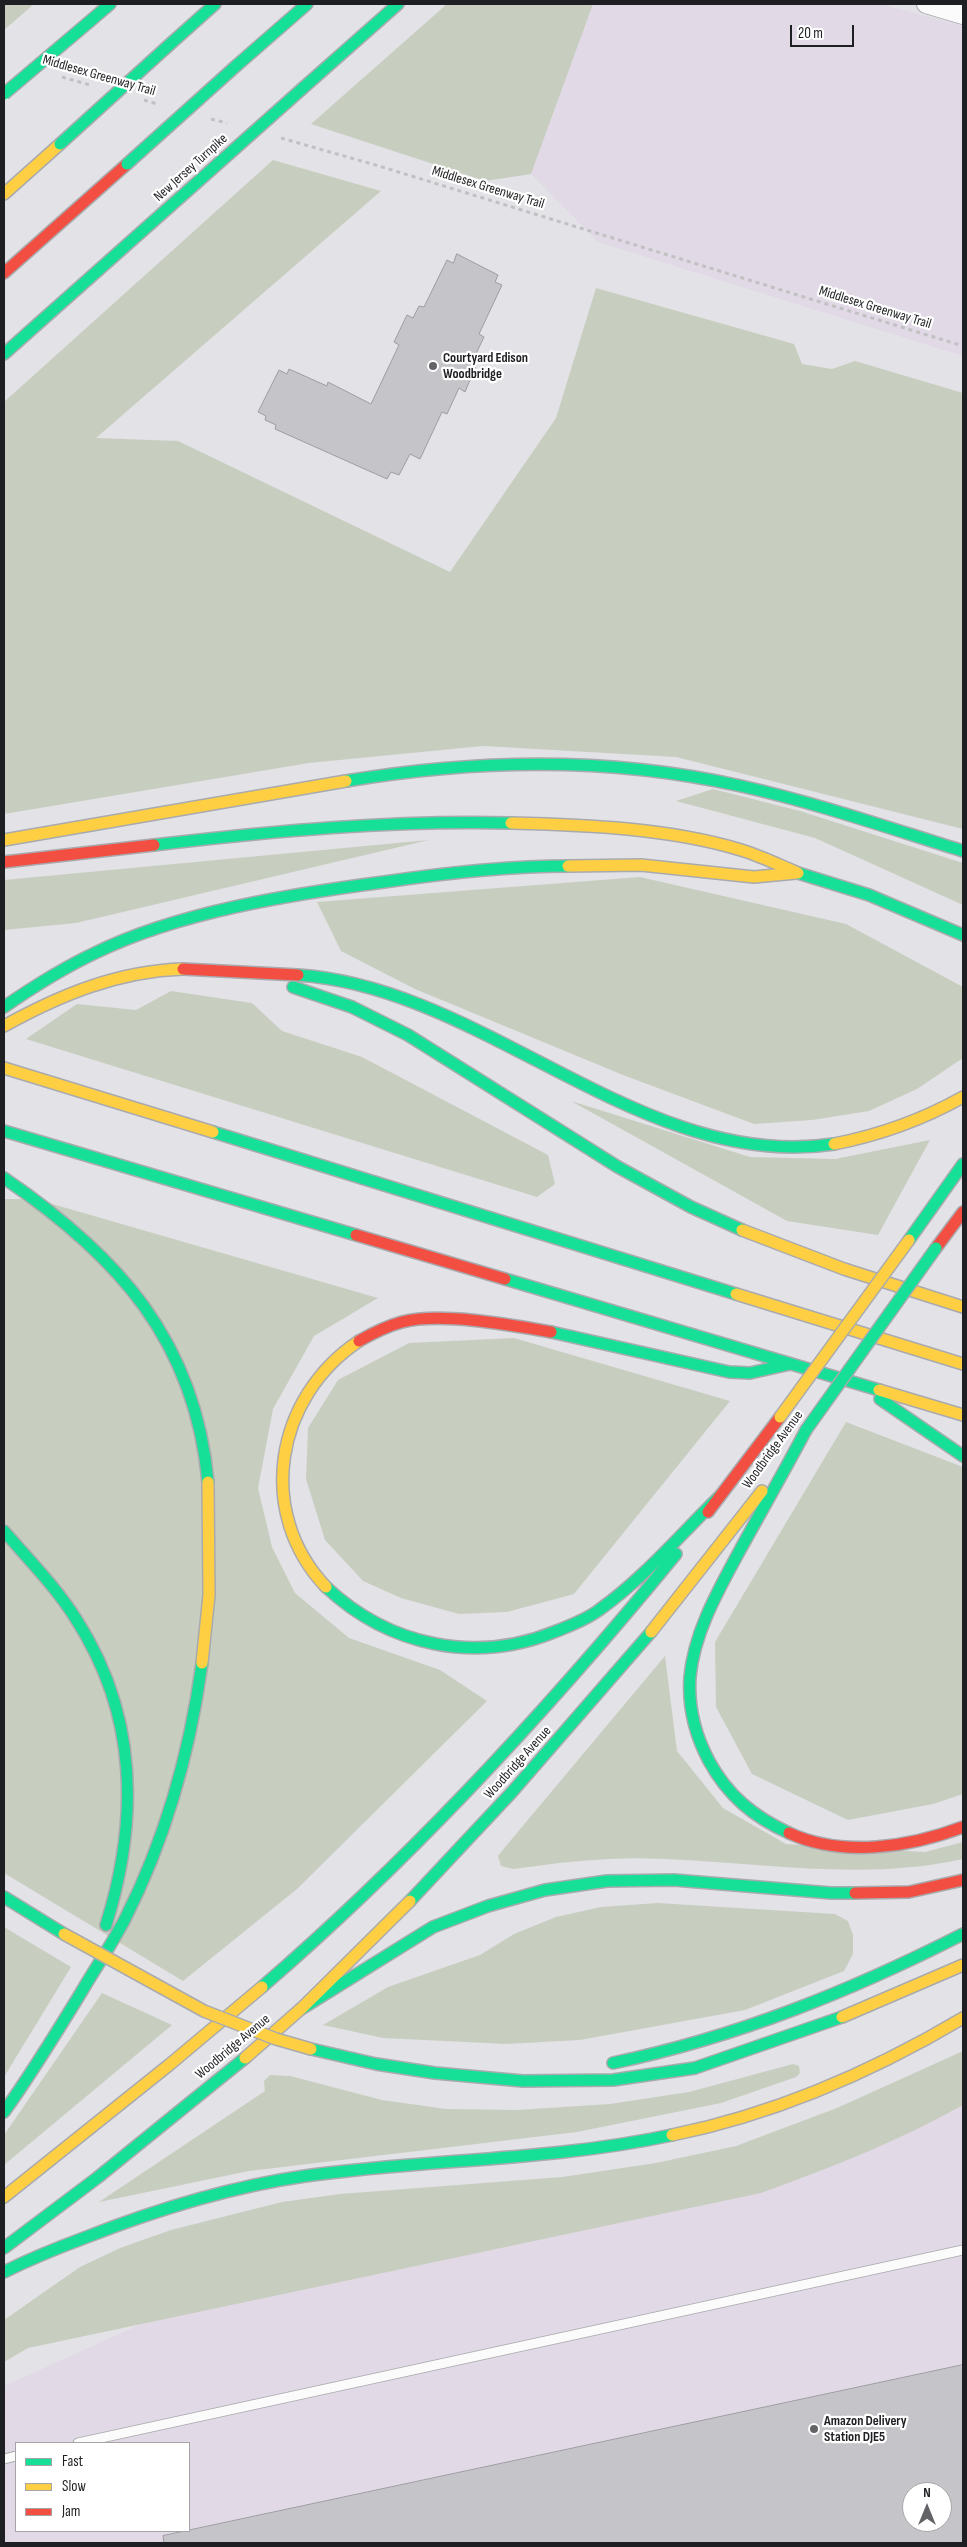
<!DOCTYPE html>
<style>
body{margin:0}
#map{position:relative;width:967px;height:2547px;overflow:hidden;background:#e2e2e7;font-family:"Sofia Sans Condensed",sans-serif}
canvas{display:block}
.frame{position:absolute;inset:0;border:5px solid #1e1f22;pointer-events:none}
.legend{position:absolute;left:15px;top:2442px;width:175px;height:90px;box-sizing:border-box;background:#fff;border:1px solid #a5a5a7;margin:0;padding:6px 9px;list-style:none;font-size:15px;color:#1e1f22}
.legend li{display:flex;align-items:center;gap:10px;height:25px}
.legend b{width:25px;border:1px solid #a5a5a7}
.north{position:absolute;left:902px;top:2482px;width:50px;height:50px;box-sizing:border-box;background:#fff;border:1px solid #a5a5a7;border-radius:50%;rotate:0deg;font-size:14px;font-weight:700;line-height:20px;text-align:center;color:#1e1f22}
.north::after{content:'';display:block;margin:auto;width:18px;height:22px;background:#636367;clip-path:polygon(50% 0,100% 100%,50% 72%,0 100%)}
.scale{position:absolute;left:790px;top:25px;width:64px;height:22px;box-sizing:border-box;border:2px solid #1e1f22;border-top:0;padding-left:6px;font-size:15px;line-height:18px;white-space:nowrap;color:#1e1f22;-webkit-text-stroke:4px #fff;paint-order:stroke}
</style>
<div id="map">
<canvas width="967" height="2547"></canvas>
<div class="frame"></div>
<ul class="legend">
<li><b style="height:6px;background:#16e098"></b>Fast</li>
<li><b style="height:6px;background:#ffcf43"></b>Slow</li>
<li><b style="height:6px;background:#f24e42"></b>Jam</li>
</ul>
<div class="north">N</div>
<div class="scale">20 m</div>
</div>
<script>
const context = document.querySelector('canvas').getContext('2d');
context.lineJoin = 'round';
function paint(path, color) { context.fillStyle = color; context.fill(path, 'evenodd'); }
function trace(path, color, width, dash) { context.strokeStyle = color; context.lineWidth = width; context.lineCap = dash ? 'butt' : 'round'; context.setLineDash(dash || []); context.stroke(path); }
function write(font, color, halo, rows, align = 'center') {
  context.font = font + ' "Sofia Sans Condensed",sans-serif'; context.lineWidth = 4.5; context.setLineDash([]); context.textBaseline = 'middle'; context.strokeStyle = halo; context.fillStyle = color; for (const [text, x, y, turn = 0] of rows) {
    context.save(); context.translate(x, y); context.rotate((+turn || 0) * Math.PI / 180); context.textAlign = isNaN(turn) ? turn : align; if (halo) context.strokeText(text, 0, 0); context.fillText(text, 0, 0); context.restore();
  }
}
paint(new Path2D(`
 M593 4H881L963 26V356L598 242 531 174Z
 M963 2093V2543H4V2386L210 2293ZM16 2443H189V2531H16ZM912 2492H942V2522H912Z`), '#e1d9e5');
paint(new Path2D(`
 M4 4H34L4 30Z
 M447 4H593L531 174 485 181 311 124Z
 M273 160 381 191 96 438 178 441 450 572 556 418 596 288 794 344 802 364 832 369 855 361 963 393V829L676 757 483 746 309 763 4 814V402Z
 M713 789 800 811 963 863V905L815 838 676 801Z
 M429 840 76 923 4 930V880Z
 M640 877 846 924 963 987V1058L917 1089 869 1111 812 1120 754 1124 623 1075 415 989 341 951 317 902Z
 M171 991 252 1003 282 1031 362 1057 548 1155 555 1184 537 1197 26 1039 77 1004 136 1010Z
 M571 1101 750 1157 835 1159 930 1140 878 1235 787 1221Z
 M4 1199H35L378 1298 314 1336 273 1409 258 1488 272 1547 295 1593 349 1638 440 1670 487 1701 297 1889 183 1981 4 1873Z
 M514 1338 730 1401 574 1594 507 1612 459 1614 401 1598 363 1581 325 1540 306 1479 308 1428 338 1380 409 1343Z
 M846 1422 963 1467V1794L933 1804 848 1820 752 1774 716 1707 715 1642Z
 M665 1656 677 1751 723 1808 786 1844 925 1852 963 1842V1859C865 1881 764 1863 665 1859 613 1856 564 1862 513 1869L501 1866 498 1856 506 1846Z
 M658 1903 835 1914 848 1921 853 1935V1954L844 1971 745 2010 580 2040 506 2044 383 2038 323 2025 388 1987 480 1955 514 1934 556 1917 601 1907Z
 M4 1927 71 1967 4 2077Z
 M102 1993 172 2025 4 2165V2135Z
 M963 2051V2105C899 2141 830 2168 761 2193L28 2348 4 2362V2320L80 2267 120 2248 171 2230 282 2202 340 2194 562 2177 656 2163 736 2146 837 2108Z
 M793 2064 799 2066 800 2073 796 2077 721 2103 577 2132 249 2171 99 2202 265 2091 264 2081 270 2075 290 2076 382 2100 446 2109 517 2110 610 2104 689 2092Z`), '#c8cebf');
const building = new Path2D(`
 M457 254 498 275 495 282 502 285 479 334 484 337 473 360 477 363 465 392 459 388 447 414 442 412 420 459 410 454 399 475 391 472 387 479 275 429 276 425 265 420 266 416 258 412 279 370 287 374 289 369 327 386 328 382 371 404 399 345 394 342 407 315 413 318 419 306 424 307 447 260 453 263Z
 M963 2365V2543H164L163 2536ZM912 2492H942V2522H912Z`);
paint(building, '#c5c5c9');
trace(building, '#9c9da1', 1);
const lane = new Path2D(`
 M78 2443 963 2250
 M4 2459 16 2456`);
const street = new Path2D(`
 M926 4 963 15`);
const fast = new Path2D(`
 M89 22 110 4
 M168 46 215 4
 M236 66 307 4
 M303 88 398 4
 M4 354 193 186
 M346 781C476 759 612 757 741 786 817 803 889 828 963 851
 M154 845C273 831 392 820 511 823
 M798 873 869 895 963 935
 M298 975C485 987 643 1173 834 1144
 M293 987 352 1007 408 1035 618 1167 691 1207 742 1230
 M4 1007C33 987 63 968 95 953 178 912 292 894 384 882 445 873 506 866 568 866
 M4 1131 356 1235
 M213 1132 736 1294
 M4 1178C117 1255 195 1340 208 1482
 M909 1240 963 1164
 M505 1279 879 1390
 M551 1332 729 1372 750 1373 790 1364
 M880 1399 963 1456
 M4 1531C29 1560 56 1587 76 1619 138 1715 139 1819 106 1925
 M326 1587C389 1646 475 1664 554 1632 569 1626 586 1620 599 1610 644 1578 681 1534 720 1496
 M789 1833C754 1817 728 1796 709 1761 695 1735 688 1707 690 1677 694 1632 719 1589 740 1550 762 1510 785 1470 806 1430
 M4 1897 64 1934
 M410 1901 512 1792 651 1632
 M262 1987C414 1856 549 1709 676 1554
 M301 2009 433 1927 488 1906 545 1890 607 1881 674 1880 831 1893H855
 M311 2049 376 2064 435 2073 523 2081 613 2080 695 2068 842 2017
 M613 2063C737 2037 851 1991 963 1934
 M4 2112C32 2073 57 2032 82 1991 96 1967 112 1944 125 1919 165 1840 190 1751 202 1663
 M4 2248 97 2178 245 2058
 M4 2272C30 2259 57 2248 84 2238 155 2210 229 2187 305 2176 427 2159 551 2161 672 2135`);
const slow = new Path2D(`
 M4 194 60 144
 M511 823C587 825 669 828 741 850 761 856 779 865 798 873
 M4 840 346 781
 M568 866 641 865 754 877 796 873
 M4 1026C60 995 118 971 183 969
 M4 1068 213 1132
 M834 1144C880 1135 922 1120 963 1097
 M742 1230 844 1269 963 1307
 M736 1294 963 1364
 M879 1390 963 1415
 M326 1587C255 1512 275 1397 359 1341
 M651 1632 762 1491
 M202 1663 209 1595 208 1482
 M842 2017 963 1965
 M245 2058 303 2007 410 1901
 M672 2135C776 2114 872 2072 963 2018
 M4 2197 169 2065 262 1987`);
const jam = new Path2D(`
 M4 273 127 164
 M4 862 154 845
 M183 969 298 975
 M356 1235 505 1279
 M936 1248 963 1212
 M359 1341C373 1333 387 1326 402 1322 441 1312 511 1325 551 1332
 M708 1512 780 1417
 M789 1833C843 1858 910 1847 963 1827
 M855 1893 909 1892 963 1880`);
trace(lane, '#a9aaae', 11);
trace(street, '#a9aaae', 20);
trace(fast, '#a9aaae', 14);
trace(slow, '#a9aaae', 14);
trace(jam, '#a9aaae', 14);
trace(new Path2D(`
 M62 77 90 85
 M144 100 157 104
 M211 119 227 123
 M281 138 379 166 963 346`), '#c1c1c3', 3, [4, 4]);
trace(lane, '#fbfbfb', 9);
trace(street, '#fbfbfb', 18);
trace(fast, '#16e098', 11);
trace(slow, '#ffcf43', 11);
trace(jam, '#f24e42', 11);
const fastBridge = new Path2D(`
 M4 94 89 22
 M60 144 168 46
 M127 164 236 66
 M193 186 303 88
 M806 1430 936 1248`);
const slowBridge = new Path2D(`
 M780 1417 909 1240
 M64 1934 204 2011 276 2039 311 2049`);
trace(fastBridge, '#a9aaae', 14, []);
trace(slowBridge, '#a9aaae', 14, []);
trace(fastBridge, '#16e098', 11);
trace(slowBridge, '#ffcf43', 11);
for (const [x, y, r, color] of [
 [433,366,5,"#636367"],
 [814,2429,5,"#636367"]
]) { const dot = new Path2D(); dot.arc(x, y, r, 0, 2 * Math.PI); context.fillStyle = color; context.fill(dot); trace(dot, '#fff', 2); }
write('14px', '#1e1f22', '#fff', [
 ["Middlesex Greenway Trail",99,76,16],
 ["New Jersey Turnpike",191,168,-42],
 ["Middlesex Greenway Trail",488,188,17],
 ["Middlesex Greenway Trail",875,308,17],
 ["Woodbridge Avenue",773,1450,-54],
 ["Woodbridge Avenue",518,1763,-48],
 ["Woodbridge Avenue",233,2047,-40]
]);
write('bold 14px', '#1e1f22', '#fff', [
 ["Courtyard Edison",443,358],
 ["Woodbridge",443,374],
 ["Amazon Delivery",824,2421],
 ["Station DJE5",824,2437]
], 'left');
</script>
